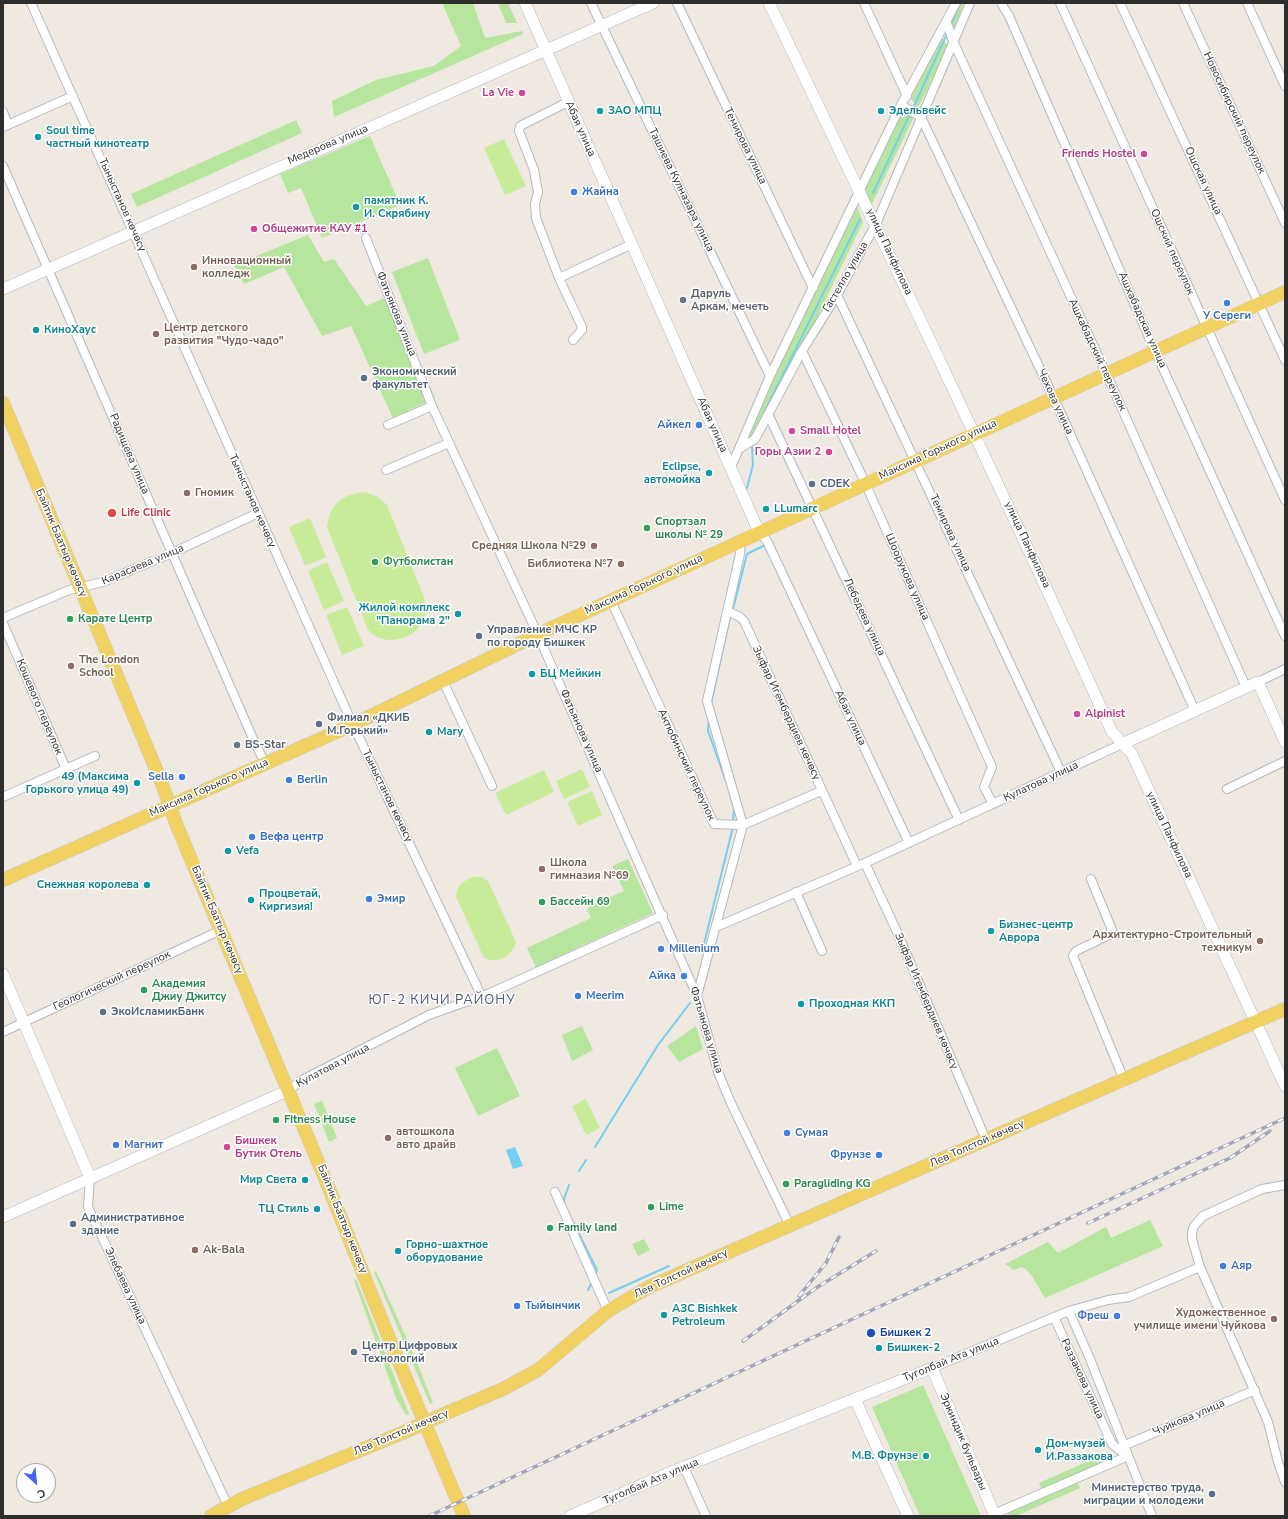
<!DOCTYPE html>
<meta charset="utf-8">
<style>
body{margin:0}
#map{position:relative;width:1288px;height:1519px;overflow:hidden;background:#efe9e1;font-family:"Nunito Sans",sans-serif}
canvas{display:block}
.frame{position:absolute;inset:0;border:4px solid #2e2e2e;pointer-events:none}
.north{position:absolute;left:16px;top:1463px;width:40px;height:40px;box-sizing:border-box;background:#fff;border:1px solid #ababab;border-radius:50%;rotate:153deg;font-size:11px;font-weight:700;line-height:16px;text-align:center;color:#2e2e2e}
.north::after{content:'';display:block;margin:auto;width:14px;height:18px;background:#4264fb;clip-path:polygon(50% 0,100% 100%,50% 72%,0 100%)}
</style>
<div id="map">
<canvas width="1288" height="1519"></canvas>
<div class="frame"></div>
<div class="north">С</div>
</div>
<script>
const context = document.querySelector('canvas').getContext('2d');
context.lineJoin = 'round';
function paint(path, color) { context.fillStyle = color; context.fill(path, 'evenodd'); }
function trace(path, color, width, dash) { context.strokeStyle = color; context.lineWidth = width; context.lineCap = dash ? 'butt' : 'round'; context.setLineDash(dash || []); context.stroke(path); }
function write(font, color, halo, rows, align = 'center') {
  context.font = font + ' "Nunito Sans",sans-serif'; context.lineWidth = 3; context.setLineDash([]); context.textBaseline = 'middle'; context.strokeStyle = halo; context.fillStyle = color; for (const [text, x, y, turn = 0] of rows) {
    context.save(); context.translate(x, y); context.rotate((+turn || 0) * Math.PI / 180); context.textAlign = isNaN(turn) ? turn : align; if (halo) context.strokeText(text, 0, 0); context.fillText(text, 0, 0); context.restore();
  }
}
paint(new Path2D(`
 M442 3H473L485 38 522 31 523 34 334 117 332 101 376 80 434 66 461 46Z
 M498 3H508L517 23H506Z
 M952 3H963L954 34 947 20Z
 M940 34 948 47 918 108 910 97Z
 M903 110 914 117 871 206 865 189Z
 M296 120 302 133 137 207 131 194Z
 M370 136 400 205 322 238 301 188 288 193 280 174Z
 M857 206 863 222 755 446 743 440Z
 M308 235 324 262 334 259 366 306 389 296 435 398 393 418 351 326 322 336 284 267 244 284 234 265Z
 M428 258 460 340 424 354 392 272Z
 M628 859 653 913 536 967 527 948 591 918 587 908 624 891 612 866Z
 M582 1026 593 1050 572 1061 562 1035Z
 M696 1026 703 1049 679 1062 667 1046Z
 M497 1048 520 1096 478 1116 455 1068Z
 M322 1101 337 1138 329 1142 314 1104Z
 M1150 1220 1163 1246 1045 1298C1038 1288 1032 1271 1022 1267L1014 1270 1005 1264 1048 1242 1058 1253 1106 1227 1111 1238Z
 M644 1239 650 1250 638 1256 632 1244Z
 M376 1271 412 1350 433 1403 430 1404 374 1272Z
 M356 1279 409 1414 406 1415 396 1398 354 1280Z
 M923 1385 981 1516H920L872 1407Z
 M1109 1452 1113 1460 1042 1490 1039 1483Z
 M1077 1481 1080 1488 1016 1516H1009L1008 1512Z`), '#b6e59e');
paint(new Path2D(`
 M504 139 526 186 505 195 484 148Z
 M365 492 378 497 387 505 424 597C424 601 426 605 426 609 425 638 385 650 368 630L327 527C330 504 342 494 365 492Z
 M310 518 326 557 305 566 289 527Z
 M327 562 344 601 324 610 308 571Z
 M347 607 364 646 342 655 326 615Z
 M582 769 590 787 564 799 556 781Z
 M544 770 554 792 506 815 495 793Z
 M592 791 602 815 578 826 567 802Z
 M473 877H481L488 881 516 942C512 956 498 965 484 958L456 897C456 886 463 881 473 877Z
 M586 1099 600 1128 586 1135 572 1106Z`), '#c9ec9a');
paint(new Path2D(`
 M515 1147 523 1166 513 1169 506 1150Z`), '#75cff0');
trace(new Path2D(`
 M952 22 960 3
 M914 106 946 36
 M873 193 909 116
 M761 419 860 219
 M747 488 753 465 752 446
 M733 609 747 554 765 545
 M711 704 730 617
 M709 718 708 731 727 784
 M733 822 734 807
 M702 952 733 827
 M595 1147 658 1045 690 1003
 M579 1171 586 1160
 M565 1206 564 1199 569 1185
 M574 1223 575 1224
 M579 1234 597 1270 596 1273
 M588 1290 591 1284
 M609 1293 669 1266`), '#75cff0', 2);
const street = new Path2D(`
 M31 3 348 714 481 995
 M591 3 770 376
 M677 3 813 288
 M864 3 907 96
 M1001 3 1009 16 1151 342 1285 636
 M1060 3 1285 500
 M1120 3 1285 360
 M1183 3 1285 223
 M1247 3 1285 86
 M947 23 953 41 1111 384 1246 687
 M568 102 520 126 519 131 534 170 538 192 535 204 536 218 559 278 632 244
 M901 105 921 117 1058 407 1195 711
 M3 112 8 125
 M3 127 73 96
 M3 166 254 741 265 763
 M366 238 432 406 538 635 697 996 718 1072 730 1101 790 1226
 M559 278 582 327V330L573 340
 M837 295 1061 772
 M802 351 862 476 992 767 984 787 993 804
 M768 414 959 820
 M388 425 432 406
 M739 449 755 439 802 351 837 295 876 224 970 3
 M731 467 770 376 901 105 956 3
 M386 470 449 443
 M759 532 767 541 909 843
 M611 601 714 824 743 825 821 791
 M727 611 740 617 744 621 857 866
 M3 618 69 590 103 582 172 553 258 513
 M3 623 66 769
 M443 681 492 786
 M1258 682 1285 669
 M1227 789 1285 761
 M3 797 95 756
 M865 863 898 934 986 1140
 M1091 879 1112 930 1109 935 1076 951 1073 956 1124 1080
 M796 892 822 951
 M716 927 865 863 1122 744
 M697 996 743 825 707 701 740 554 741 540
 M3 1032 221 930
 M289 1090 302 1080 429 1015 488 994 663 915
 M90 1178 88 1207 228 1506
 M1285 1185 1262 1189 1203 1216 1194 1226 1192 1232V1239L1200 1267 1268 1422 1278 1462 1285 1482
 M555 1192 608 1311
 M1069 1311 1090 1359 1152 1516
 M1054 1317 1112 1444 1126 1455
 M932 1368 1069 1311 1108 1300 1129 1297 1200 1267
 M1123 1446 1255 1390
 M684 1467 706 1516
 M994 1514 1128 1456`);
const secondary = new Path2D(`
 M525 3 759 532
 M769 3C885 245 1001 487 1112 732L1132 754 1285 1086
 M3 289 653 3
 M1122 744 1258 682 1285 742
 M3 974 90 1178
 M3 1217 289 1090
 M855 1399 908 1516
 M570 1516 671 1472 932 1368 995 1516`);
const primary = new Path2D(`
 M3 403 161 781 177 826 324 1176 391 1343 464 1516
 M3 880 352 725 547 630 1285 292
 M449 1412 503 1389 538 1370 608 1311 649 1287 1285 1009
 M211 1516 242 1499 402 1433`);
trace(street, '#b4b7c1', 10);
trace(secondary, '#b4b7c1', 12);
trace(primary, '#c9c9c9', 14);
trace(street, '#fff', 8);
trace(secondary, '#fff', 11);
trace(primary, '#f2d163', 13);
const rail = new Path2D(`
 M1088 1223 1230 1158 1270 1131
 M799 1296 826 1263 839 1237
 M743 1341 816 1288 876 1251
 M429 1516 1285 1118`);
trace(rail, '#a3a6b8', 3.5);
trace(rail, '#fff', 2, [6]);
const primaryBridge = new Path2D(`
 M402 1433 449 1412`);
trace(primaryBridge, '#c9c9c9', 14, []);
trace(primaryBridge, '#f2d163', 13);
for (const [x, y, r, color] of [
 [522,93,4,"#d1479c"],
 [600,111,4,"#0f9aa8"],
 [881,111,4,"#0f9aa8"],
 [38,137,4,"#0f9aa8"],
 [1144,154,4,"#d1479c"],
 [574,192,4,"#3f7fe0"],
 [356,207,4,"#0f9aa8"],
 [254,229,4,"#d1479c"],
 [194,267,4,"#8d6e63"],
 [683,300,4,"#6b7280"],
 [1227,303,4,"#3f7fe0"],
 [36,330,4,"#0f9aa8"],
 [156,334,4,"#8d6e63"],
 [364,378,4,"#5c6f8a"],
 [699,425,4,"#3f7fe0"],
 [792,431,4,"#d1479c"],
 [829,452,4,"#d1479c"],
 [709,473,4,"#0f9aa8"],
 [812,484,4,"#5c6f8a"],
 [187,493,4,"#8d6e63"],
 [766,509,4,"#0f9aa8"],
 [112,513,5,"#e0444e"],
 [647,528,4,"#2e9e5b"],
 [594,546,4,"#8d6e63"],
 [375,562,4,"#2e9e5b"],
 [621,564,4,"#8d6e63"],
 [458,614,4,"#0f9aa8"],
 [70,619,4,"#2e9e5b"],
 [479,636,4,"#5c6f8a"],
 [71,666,4,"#8d6e63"],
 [532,674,4,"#0f9aa8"],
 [1077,714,4,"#d1479c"],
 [319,724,4,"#5c6f8a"],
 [429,732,4,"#0f9aa8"],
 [237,745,4,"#6b7280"],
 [182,777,4,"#3f7fe0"],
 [289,780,4,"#3f7fe0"],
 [137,783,4,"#0f9aa8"],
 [252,837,4,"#3f7fe0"],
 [228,851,4,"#0f9aa8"],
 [542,869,4,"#8d6e63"],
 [147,885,4,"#0f9aa8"],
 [369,899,4,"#3f7fe0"],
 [251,900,4,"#0f9aa8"],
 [542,902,4,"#2e9e5b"],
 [991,931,4,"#0f9aa8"],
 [1260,941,4,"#8d6e63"],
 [661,949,4,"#3f7fe0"],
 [684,976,4,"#3f7fe0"],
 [144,990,4,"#2e9e5b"],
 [578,996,4,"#3f7fe0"],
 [801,1004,4,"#0f9aa8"],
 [103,1012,4,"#5c6f8a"],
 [276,1120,4,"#2e9e5b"],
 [787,1133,4,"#3f7fe0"],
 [388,1138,4,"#8d6e63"],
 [116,1145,4,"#3f7fe0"],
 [227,1147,4,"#d1479c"],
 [879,1155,4,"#3f7fe0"],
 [305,1180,4,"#0f9aa8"],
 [786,1184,4,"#2e9e5b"],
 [651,1207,4,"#2e9e5b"],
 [317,1209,4,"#0f9aa8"],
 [73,1224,4,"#5c6f8a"],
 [550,1228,4,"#2e9e5b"],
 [195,1250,4,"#8d6e63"],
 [398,1251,4,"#0f9aa8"],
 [1223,1266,4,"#3f7fe0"],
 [517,1306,4,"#3f7fe0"],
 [664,1315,4,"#0f9aa8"],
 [1117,1316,4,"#3f7fe0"],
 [1274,1319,4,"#8d6e63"],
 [871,1333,5,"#1a4fb4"],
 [879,1348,4,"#0f9aa8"],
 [354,1352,4,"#5c6f8a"],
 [1038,1450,4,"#0f9aa8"],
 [926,1456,4,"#0f9aa8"],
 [1212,1494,4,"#5c6f8a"]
]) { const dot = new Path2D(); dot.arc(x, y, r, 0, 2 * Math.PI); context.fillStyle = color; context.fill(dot); trace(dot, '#fff', 1.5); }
write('bold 11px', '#b23c85', '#fff', [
 ["La Vie",514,93,"right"],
 ["Friends Hostel",1136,154,"right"],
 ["Общежитие КАУ #1",262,229],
 ["Small Hotel",800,431],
 ["Горы Азии 2",821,452,"right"],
 ["Alpinist",1085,714],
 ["Бишкек",235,1141],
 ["Бутик Отель",235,1154]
], 'left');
write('bold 11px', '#0d838f', '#fff', [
 ["ЗАО МПЦ",608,111],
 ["Эдельвейс",889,111],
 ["Soul time",46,131],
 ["частный кинотеатр",46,144],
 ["памятник К.",364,201],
 ["И. Скрябину",364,214],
 ["КиноХаус",44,330],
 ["Eclipse,",701,467,"right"],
 ["автомойка",701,480,"right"],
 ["LLumarc",774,509],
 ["Жилой комплекс",450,608,"right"],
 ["\"Панорама 2\"",450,621,"right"],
 ["БЦ Мейкин",540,674],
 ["Mary",437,732],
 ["49 (Максима",129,777,"right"],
 ["Горького улица 49)",129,790,"right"],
 ["Vefa",236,851],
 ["Снежная королева",139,885,"right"],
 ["Процветай,",259,894],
 ["Киргизия!",259,907],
 ["Бизнес-центр",999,925],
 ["Аврора",999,938],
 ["Проходная ККП",809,1004],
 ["Мир Света",297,1180,"right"],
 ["ТЦ Стиль",309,1209,"right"],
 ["Горно-шахтное",406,1245],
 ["оборудование",406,1258],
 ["АЗС Bishkek",672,1309],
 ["Petroleum",672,1322],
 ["Бишкек-2",887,1348],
 ["Дом-музей",1046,1444],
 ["И.Раззакова",1046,1457],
 ["М.В. Фрунзе",918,1456,"right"]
], 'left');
write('11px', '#2e2e2e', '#fff', [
 ["Новосибирский переулок",1234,113,65],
 ["Абая улица",580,129,66],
 ["Медерова улица",328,145,-23],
 ["Темирова улица",745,146,64],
 ["Ошская улица",1203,181,65],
 ["Ташиева Кулназара улица",681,190,64],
 ["Тыныстанов көчөсү",122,205,66],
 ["улица Панфилова",889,252,65],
 ["Ошский переулок",1172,252,66],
 ["Гастелло улица",846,277,-60],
 ["Фатьянова улица",396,314,68],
 ["Ашхабадская улица",1142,320,66],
 ["Ашхабадский переулок",1097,355,65],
 ["Чехова улица",1055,402,65],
 ["Абая улица",712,425,66],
 ["Максима Горького улица",938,450,-25],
 ["Радищева улица",129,454,67],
 ["Тыныстанов көчөсү",252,501,66],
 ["Темирова улица",950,533,65],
 ["Байтик Баатыр көчөсү",61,543,67],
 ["улица Панфилова",1027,545,65],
 ["Карасаева улица",143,565,-23],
 ["Шоорукова улица",907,577,66],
 ["Максима Горького улица",644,585,-25],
 ["Лебедева улица",864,617,65],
 ["Кошевого переулок",39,707,67],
 ["Зыфар Игембердиев көчөсү",786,713,65],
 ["Абая улица",850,718,65],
 ["Фатьянова улица",581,731,66],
 ["Актюбинский переулок",686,765,65],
 ["Кулатова улица",1041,782,-25],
 ["Максима Горького улица",209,788,-24],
 ["Тыныстанов көчөсү",387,796,64],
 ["улица Панфилова",1169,835,65],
 ["Байтик Баатыр көчөсү",217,920,67],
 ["Геологический переулок",112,981,-25],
 ["Зыфар Игембердиев көчөсү",926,1001,67],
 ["Фатьянова улица",706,1030,73],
 ["Кулатова улица",333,1066,-28],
 ["Лев Толстой көчөсү",977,1144,-24],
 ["Байтик Баатыр көчөсү",342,1219,68],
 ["Лев Толстой көчөсү",681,1274,-25],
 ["Элебаева улица",125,1286,65],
 ["Туголбай Ата улица",951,1360,-22],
 ["Раззакова улица",1082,1379,65],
 ["Чуйкова улица",1189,1418,-23],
 ["Лев Толстой көчөсү",401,1433,-23],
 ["Эркиндик бульвары",963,1442,67],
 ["Туголбай Ата улица",651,1482,-23]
]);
write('bold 11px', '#366cbe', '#fff', [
 ["Жайна",582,192],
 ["У Сереги",1227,316,"center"],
 ["Айкел",691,425,"right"],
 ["Sella",174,777,"right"],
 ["Berlin",297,780],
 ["Вефа центр",260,837],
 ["Эмир",377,899],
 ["Millenium",669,949],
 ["Айка",676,976,"right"],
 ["Meerim",586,996],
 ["Сумая",795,1133],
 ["Магнит",124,1145],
 ["Фрунзе",871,1155,"right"],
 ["Аяр",1231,1266],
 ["Тыйынчик",525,1306],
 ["Фреш",1109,1316,"right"]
], 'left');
write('bold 11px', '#785e54', '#fff', [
 ["Инновационный",202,261],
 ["колледж",202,274],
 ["Центр детского",164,328],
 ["развития \"Чудо-чадо\"",164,341],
 ["Гномик",195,493],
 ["Средняя Школа №29",586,546,"right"],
 ["Библиотека №7",613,564,"right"],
 ["The London",79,660],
 ["School",79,673],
 ["Школа",550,863],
 ["гимназия №69",550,876],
 ["Архитектурно-Строительный",1252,935,"right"],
 ["техникум",1252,948,"right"],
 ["автошкола",396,1132],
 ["авто драйв",396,1145],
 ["Ak-Bala",203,1250],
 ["Художественное",1266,1313,"right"],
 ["училище имени Чуйкова",1266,1326,"right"]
], 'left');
write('bold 11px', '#5b616d', '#fff', [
 ["Даруль",691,294],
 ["Аркам, мечеть",691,307],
 ["BS-Star",245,745]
], 'left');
write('bold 11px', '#4e5e75', '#fff', [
 ["Экономический",372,372],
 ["факультет",372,385],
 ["CDEK",820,484],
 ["Управление МЧС КР",487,630],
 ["по городу Бишкек",487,643],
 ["Филиал «ДКИБ",327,718],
 ["М.Горький»",327,731],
 ["ЭкоИсламикБанк",111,1012],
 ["Административное",81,1218],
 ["здание",81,1231],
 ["Центр Цифровых",362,1346],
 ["Технологий",362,1359],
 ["Министерство труда,",1204,1488,"right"],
 ["миграции и молодежи",1204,1501,"right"]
], 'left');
write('bold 11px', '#be3a42', '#fff', [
 ["Life Clinic",121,513]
], 'left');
write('bold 11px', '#27864d', '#fff', [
 ["Спортзал",655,522],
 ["школы № 29",655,535],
 ["Футболистан",383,562],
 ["Карате Центр",78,619],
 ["Бассейн 69",550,902],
 ["Академия",152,984],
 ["Джиу Джитсу",152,997],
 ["Fitness House",284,1120],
 ["Paragliding KG",794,1184],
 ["Lime",659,1207],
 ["Family land",558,1228]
], 'left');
write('bold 11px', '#164399', '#fff', [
 ["Бишкек 2",880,1333]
], 'left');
context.letterSpacing = '1px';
write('13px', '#4d5680', '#fff', [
 ["ЮГ-2 КИЧИ РАЙОНУ",442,1001]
]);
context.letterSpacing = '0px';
</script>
